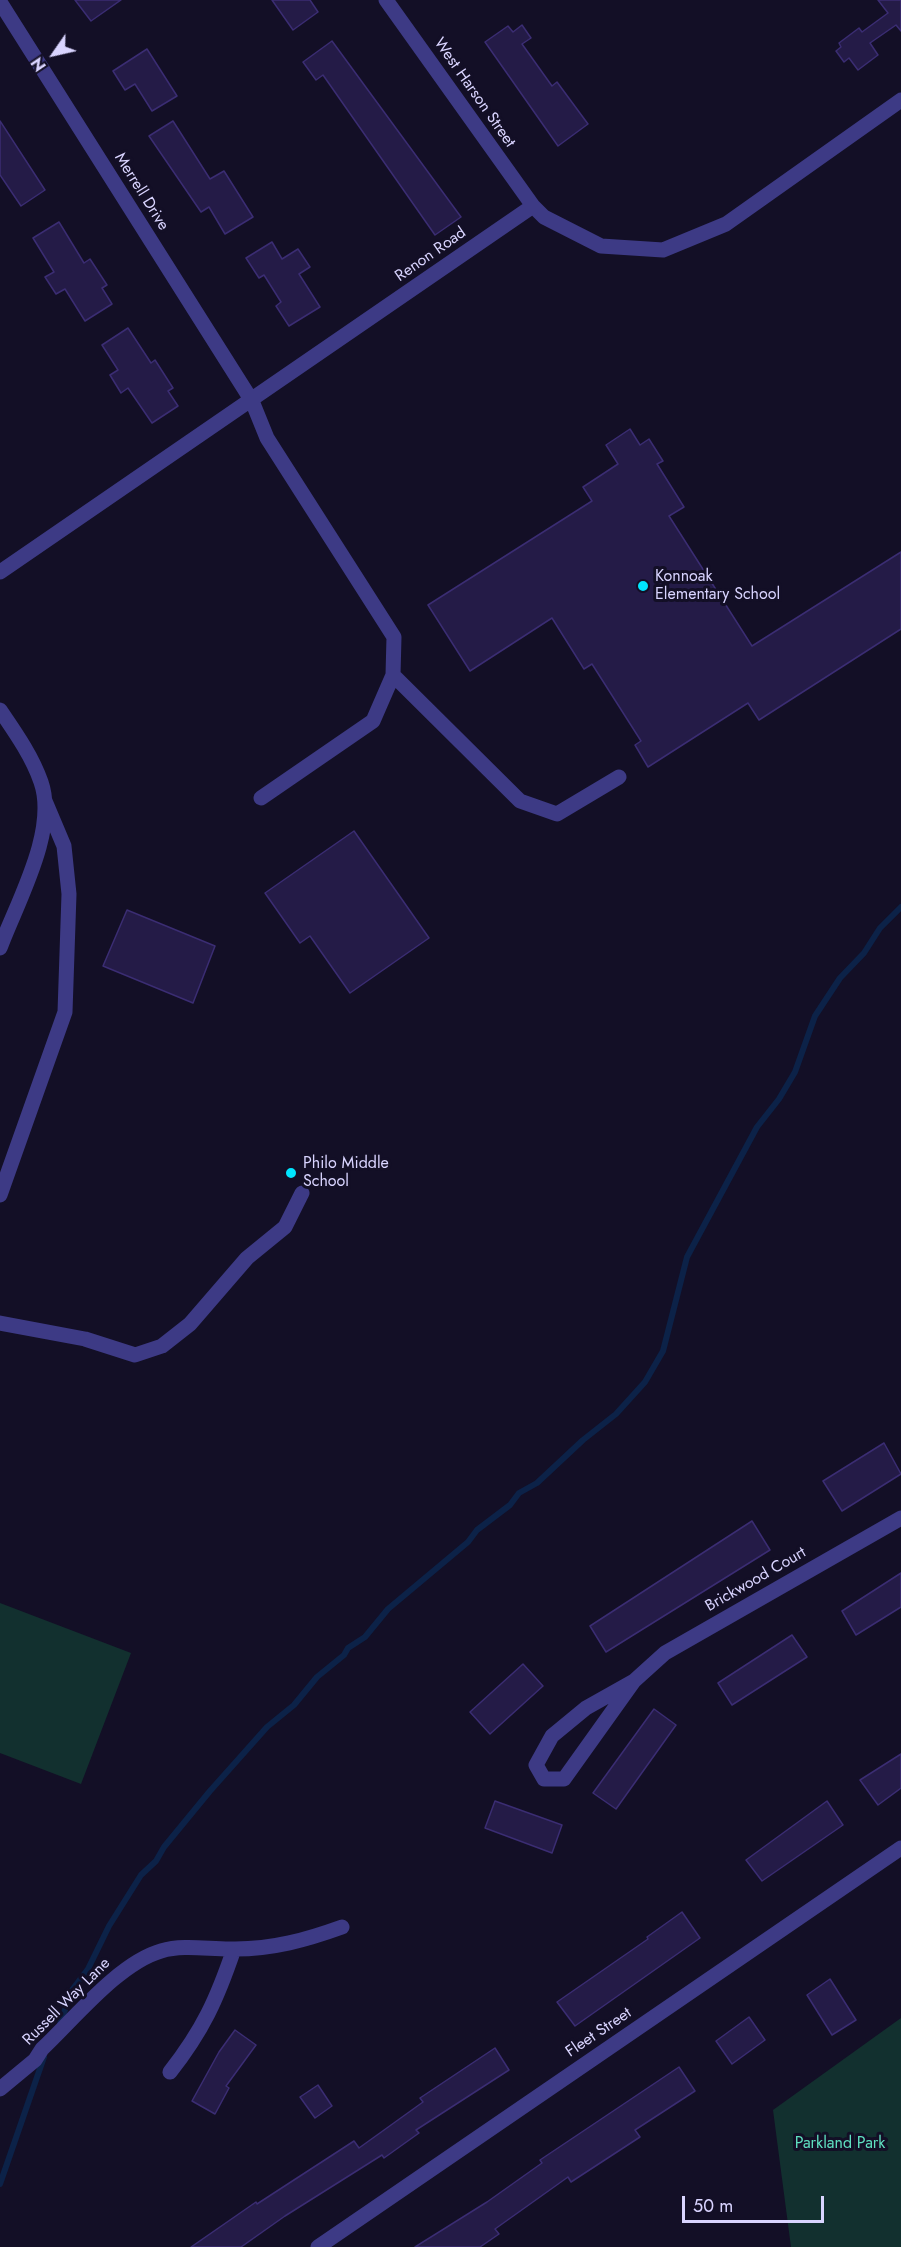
<!DOCTYPE html>
<style>
body{margin:0}
#map{position:relative;width:901px;height:2247px;overflow:hidden;background:#130f26;font-family:Jost,sans-serif}
canvas{display:block}
.north{position:absolute;left:24px;top:24px;width:60px;height:60px;-webkit-text-stroke:4px #130f26;paint-order:stroke;rotate:236deg;font-size:16px;font-weight:700;line-height:24px;text-align:center;color:#d9d4ff}
.north::after{content:'';display:block;margin:auto;width:21px;height:27px;background:#d9d4ff;clip-path:polygon(50% 0,100% 100%,50% 72%,0 100%)}
.scale{position:absolute;left:682px;top:2196px;width:142px;height:27px;box-sizing:border-box;border:3px solid #d9d4ff;border-top:0;padding-left:8px;font-size:18px;line-height:21px;white-space:nowrap;color:#d9d4ff;-webkit-text-stroke:4px #130f26;paint-order:stroke}
</style>
<div id="map">
<canvas width="901" height="2247"></canvas>
<div class="north">N</div>
<div class="scale">50 m</div>
</div>
<script>
const context = document.querySelector('canvas').getContext('2d');
context.lineJoin = 'round';
function paint(path, color) { context.fillStyle = color; context.fill(path, 'evenodd'); }
function trace(path, color, width, dash) { context.strokeStyle = color; context.lineWidth = width; context.lineCap = dash ? 'butt' : 'round'; context.setLineDash(dash || []); context.stroke(path); }
function write(font, color, halo, rows, align = 'center') {
  context.font = font + ' Jost,sans-serif'; context.lineWidth = 6; context.setLineDash([]); context.textBaseline = 'middle'; context.strokeStyle = halo; context.fillStyle = color; for (const [text, x, y, turn = 0] of rows) {
    context.save(); context.translate(x, y); context.rotate((+turn || 0) * Math.PI / 180); context.textAlign = isNaN(turn) ? turn : align; if (halo) context.strokeText(text, 0, 0); context.fillText(text, 0, 0); context.restore();
  }
}
paint(new Path2D(`
 M0 1603 131 1653 81 1784 0 1753Z
 M901 2018V2247H791L773 2110Z`), '#12302f');
trace(new Path2D(`
 M60 2024 72 1990 88 1969 109 1926 141 1875 156 1861 164 1847 210 1791 267 1727 294 1705 317 1677 344 1655 348 1648 365 1637 388 1609 468 1542 477 1530 510 1505 519 1493 537 1483 583 1440 616 1414 645 1382 663 1351 687 1257 757 1127 779 1099 795 1072 815 1016 840 978 864 953 880 928 901 907
 M0 2184 44 2057`), '#0c2248', 6);
const building = new Path2D(`
 M75 0H121L91 21Z
 M272 0H310L318 12 293 30Z
 M878 0H901V31L896 25 870 43 878 55 858 70 849 58 844 62 836 51 841 47 839 43 859 28 862 32 888 13Z
 M522 25 531 38 522 44 552 86 557 82 588 124 558 146 485 42 508 26 513 32Z
 M332 41 461 217 435 235 323 75 316 80 303 62Z
 M147 49 177 96 152 111 135 84 125 90 113 71Z
 M0 121 45 190 21 206 0 175Z
 M173 121 210 179 224 171 253 217 225 234 209 207 201 212 149 136Z
 M59 222 84 263 90 259 107 285 102 288 112 304 85 321 65 289 56 294 45 277 54 272 33 238Z
 M272 242 282 259 298 249 310 267 299 274 320 307 289 326 276 306 281 302 264 275 259 278 246 258Z
 M128 328 151 363 155 360 173 388 168 391 178 406 152 423 128 388 121 393 110 375 118 370 102 345Z
 M630 429 640 445 649 439 663 461 657 464 684 507 669 516 752 646 901 552V629L759 720 748 703 648 767 635 745 641 741 592 664 584 669 552 618 470 671 428 605 592 501 583 487 618 464 606 445Z
 M354 831 429 938 350 993 310 936 300 943 265 893Z
 M127 910 215 946 193 1003 103 966Z
 M884 1443 901 1474 842 1511 823 1481Z
 M752 1521 770 1550 606 1652 590 1626Z
 M901 1573V1607L856 1635 842 1611Z
 M792 1635 807 1657 732 1705 718 1683Z
 M523 1664 543 1686 490 1734 470 1712Z
 M654 1709 676 1725 616 1809 593 1793Z
 M901 1754V1788L878 1805 860 1780Z
 M495 1801 562 1825 552 1853 485 1828Z
 M827 1801 843 1825 762 1881 746 1860Z
 M682 1912 700 1938 575 2026 557 2002 648 1939 647 1937Z
 M830 1979 856 2020 832 2035 807 1995Z
 M749 2017 765 2040 732 2064 716 2041Z
 M235 2030 256 2045 226 2086 229 2088 215 2114 192 2101 219 2052Z
 M495 2048 509 2070 416 2130 419 2133 384 2158 382 2155 285 2216 241 2247H191L256 2202 257 2204 354 2141 359 2148 423 2102 420 2098Z
 M679 2067 695 2091 635 2130 640 2137 571 2182 568 2177 495 2229 499 2234 480 2247H415L487 2202 542 2163 540 2160Z
 M318 2085 332 2106 315 2118 300 2097Z`);
paint(building, '#241b47');
trace(building, '#3b2d73', 1.5);
trace(new Path2D(`
 M386 0 533 206 544 217 601 246 663 250 726 224 901 100
 M0 2 252 401 267 438 394 637 393 675 373 721 261 798
 M0 572 533 206
 M393 675 520 801 557 814 619 777
 M0 710C15 732 32 756 41 782 58 831 17 902 0 948
 M0 1195 65 1012 69 894 64 846 45 801
 M0 1323 85 1339 135 1355 162 1346 190 1324 247 1258 285 1227 302 1193
 M634 1681 564 1779H544L536 1765 552 1736 586 1708 634 1681 665 1653 901 1518
 M170 2072C203 2030 217 1999 234 1949
 M0 2089 35 2060 42 2049C74 2019 119 1963 161 1951 185 1944 211 1950 235 1949 273 1949 306 1940 342 1927
 M318 2247 901 1848`), '#3d3a85', 15);
for (const [x, y, r, color] of [
 [643,586,6,"#00e5ff"],
 [291,1173,6,"#00e5ff"]
]) { const dot = new Path2D(); dot.arc(x, y, r, 0, 2 * Math.PI); context.fillStyle = color; context.fill(dot); trace(dot, '#130f26', 2); }
write('16px', '#d9d4ff', '#130f26', [
 ["West Harson Street",474,93,55],
 ["Merrell Drive",141,192,58],
 ["Renon Road",431,255,-35],
 ["Brickwood Court",756,1580,-30],
 ["Russell Way Lane",67,2002,-45],
 ["Fleet Street",599,2033,-34]
]);
write('16px', '#d9d4ff', '#130f26', [
 ["Konnoak",655,577],
 ["Elementary School",655,595],
 ["Philo Middle",303,1164],
 ["School",303,1182]
], 'left');
write('16px', '#5fe0c0', '#130f26', [
 ["Parkland Park",840,2144]
]);
</script>
